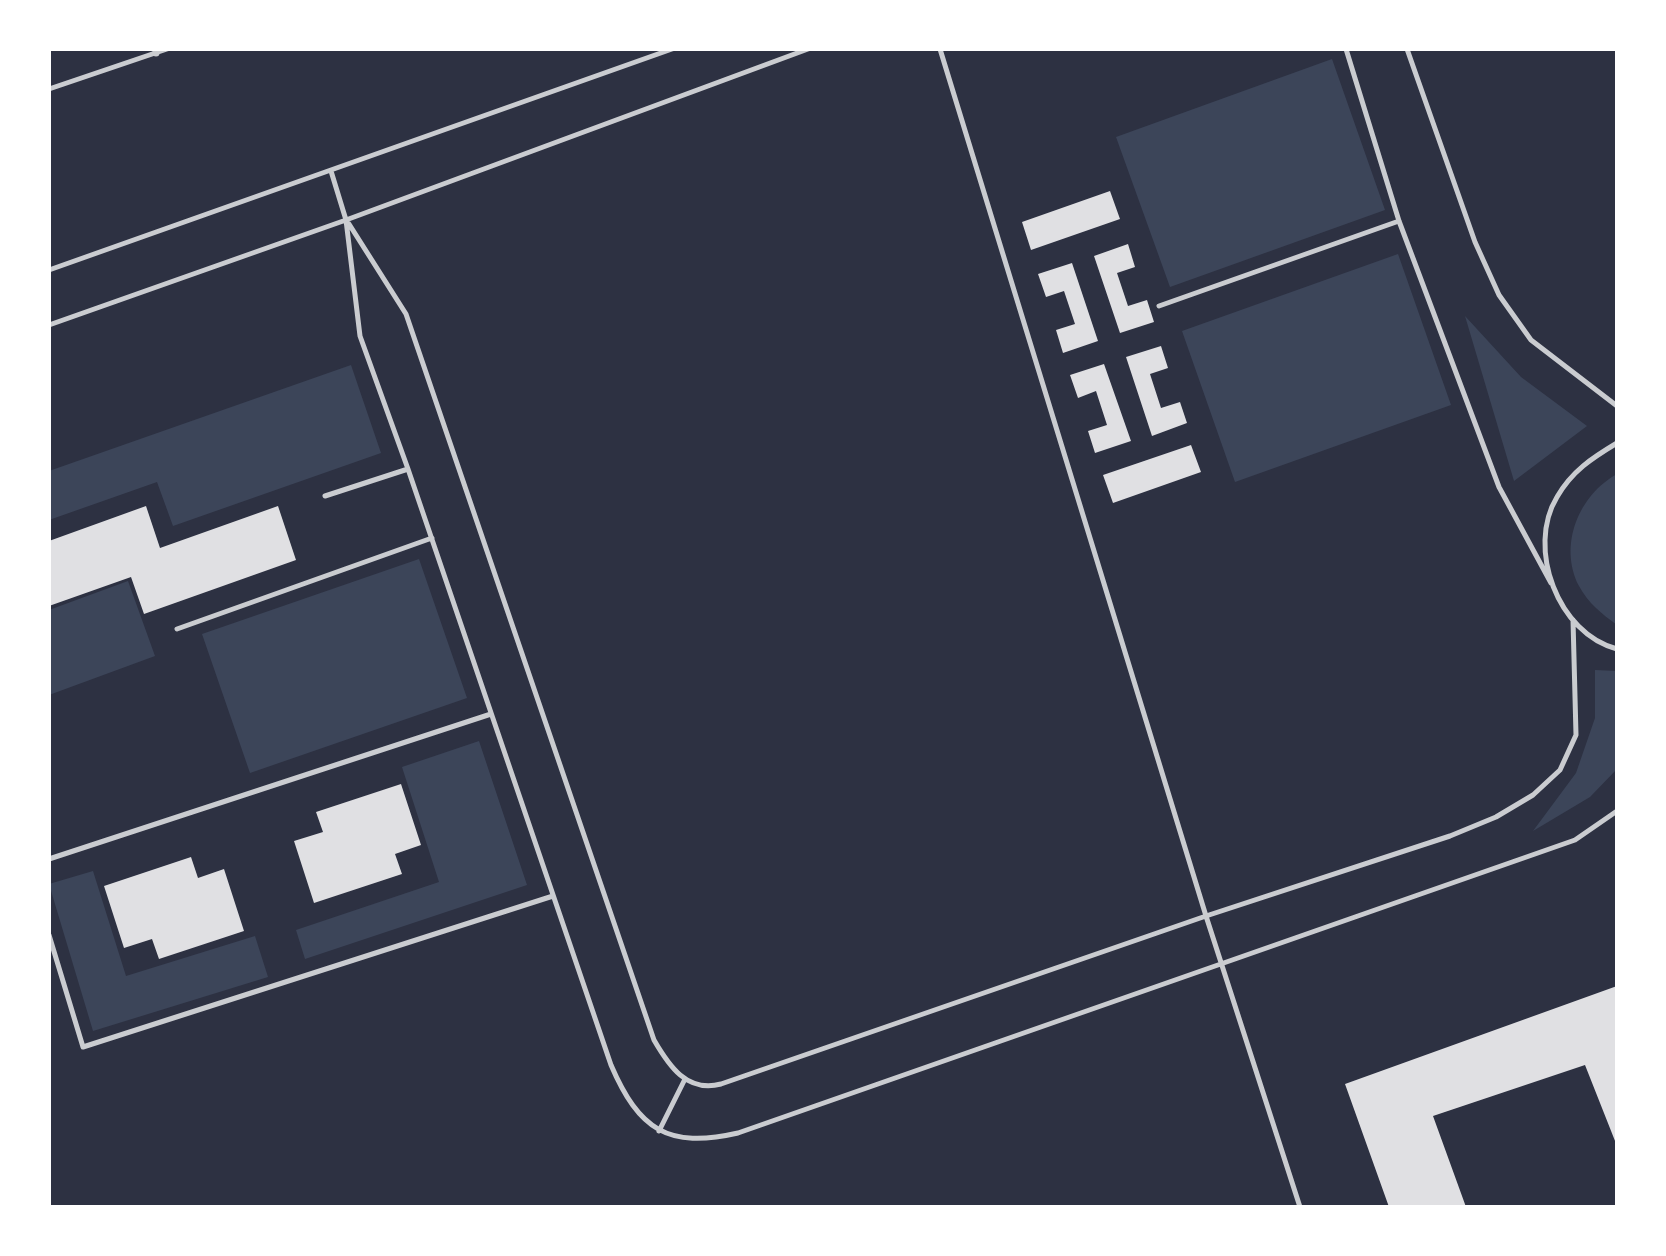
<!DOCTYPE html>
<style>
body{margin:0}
#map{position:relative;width:1666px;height:1256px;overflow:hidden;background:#2d3142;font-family:"PT Sans",sans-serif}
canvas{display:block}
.frame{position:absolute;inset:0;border:51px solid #fff;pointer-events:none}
</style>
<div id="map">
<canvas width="1666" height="1256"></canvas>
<div class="frame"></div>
</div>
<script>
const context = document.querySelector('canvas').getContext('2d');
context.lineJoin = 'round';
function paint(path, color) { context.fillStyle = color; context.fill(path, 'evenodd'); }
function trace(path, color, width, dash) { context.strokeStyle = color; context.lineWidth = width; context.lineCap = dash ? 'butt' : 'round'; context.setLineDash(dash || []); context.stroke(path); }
paint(new Path2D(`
 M1332 59 1385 210 1170 287 1116 137Z
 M1398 254 1451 405 1235 482 1182 331Z
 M1465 316 1521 377 1587 426 1514 481Z
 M351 365 381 453 173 526 157 482 49 520V471Z
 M1617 474V625C1602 614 1588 603 1579 586 1558 545 1579 495 1617 474Z
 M419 559 467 698 250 773 202 634Z
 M128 581 155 656 49 695V610Z
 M1595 670 1617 671V769L1590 797 1533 831 1576 773 1595 718Z
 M479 741 527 885 305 959 296 930 439 882 402 767Z
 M93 871 126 976 255 936 268 977 93 1031 49 884Z`), '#3c4559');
paint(new Path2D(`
 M1110 191 1120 219 1031 250 1022 222Z
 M1128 244 1135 267 1117 273 1128 306 1147 300 1154 322 1120 333 1094 256Z
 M1072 263 1098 341 1063 353 1056 330 1075 324 1064 291 1046 297 1038 274Z
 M1161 346 1168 368 1150 374 1161 408 1180 402 1187 423 1152 436 1126 357Z
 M1104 364 1131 441 1095 453 1088 431 1107 425 1096 391 1078 398 1070 375Z
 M1191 445 1201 472 1113 503 1103 475Z
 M146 506 160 548 278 506 296 560 144 614 131 577 49 606V541Z
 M401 784 421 845 395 854 402 874 314 903 294 841 323 832 316 812Z
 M191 857 198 878 224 869 244 931 159 959 152 939 124 948 104 886Z
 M1617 986V1146L1585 1065 1433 1116 1466 1207H1389L1345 1084Z`), '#e0e0e3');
trace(new Path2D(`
 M940 49 1206 916 1300 1207
 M1346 49 1399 221 1499 487 1551 583
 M1407 49 1475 242 1499 295 1531 340 1617 406
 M49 89 167 49
 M331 171 346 220 360 336 408 469 611 1065C639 1130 668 1149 738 1133L1575 840 1617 811
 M349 224 406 314 654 1040C669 1066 687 1093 721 1084L1206 916 1450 836 1496 817 1533 795 1560 770 1576 735 1573 620
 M49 270 672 49
 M1159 306 1399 221
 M49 325 346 220 808 49
 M1617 443C1592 458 1572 471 1557 497 1526 548 1558 634 1617 649
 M325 496 408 469
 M177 629 432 538
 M49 859 491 714
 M49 935 83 1047 553 896
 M659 1131 685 1079`), '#caccd0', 5);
trace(new Path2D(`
 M156 53V49`), '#caccd0', 7);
</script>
